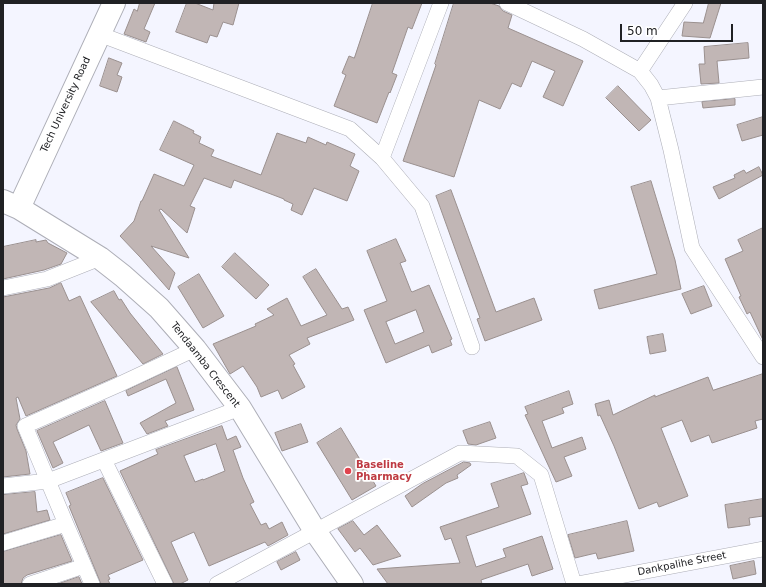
<!DOCTYPE html>
<style>
body{margin:0}
#map{position:relative;width:766px;height:587px;overflow:hidden;background:#f4f5ff;font-family:"DejaVu Sans",sans-serif}
canvas{display:block}
.frame{position:absolute;inset:0;border:4px solid #202124;pointer-events:none}
.scale{position:absolute;left:620px;top:24px;width:113px;height:18px;box-sizing:border-box;border:2px solid #202124;border-top:0;padding-left:5px;font-size:12px;line-height:14px;white-space:nowrap;color:#202124;-webkit-text-stroke:3px #fff;paint-order:stroke}
</style>
<div id="map">
<canvas width="766" height="587"></canvas>
<div class="frame"></div>
<div class="scale">50 m</div>
</div>
<script>
const context = document.querySelector('canvas').getContext('2d');
context.lineJoin = 'round';
function paint(path, color) { context.fillStyle = color; context.fill(path, 'evenodd'); }
function trace(path, color, width, dash) { context.strokeStyle = color; context.lineWidth = width; context.lineCap = dash ? 'butt' : 'round'; context.setLineDash(dash || []); context.stroke(path); }
function write(font, color, halo, rows, align = 'center') {
  context.font = font + ' "DejaVu Sans",sans-serif'; context.lineWidth = 3.5; context.setLineDash([]); context.textBaseline = 'middle'; context.strokeStyle = halo; context.fillStyle = color; for (const [text, x, y, turn = 0] of rows) {
    context.save(); context.translate(x, y); context.rotate((+turn || 0) * Math.PI / 180); context.textAlign = isNaN(turn) ? turn : align; if (halo) context.strokeText(text, 0, 0); context.fillText(text, 0, 0); context.restore();
  }
}
const building = new Path2D(`
 M140 3H155L144 29 150 32 146 42 124 34 134 9 137 11Z
 M187 3H195L213 10 214 3H239L233 25 223 22 217 37 210 35 207 43 176 32Z
 M373 3H422L412 29 408 27 392 73 397 75 390 93 389 92 377 123 334 106 346 75 342 73 349 56 354 58Z
 M454 3H490L499 6 503 11 512 15 508 28 583 61 563 106 543 97 555 71 532 61 521 87 512 83 500 109 479 100 454 177 403 161 436 65 435 64Z
 M709 3H721L710 38 682 36 684 22 703 23Z
 M748 43 749 58 717 61 719 83 701 84 699 64H705L704 47Z
 M109 58 122 63 117 75 122 77 117 92 100 86Z
 M618 86 651 120 639 131 606 98Z
 M735 99V105L703 108 702 102Z
 M763 117V135L742 141 737 125Z
 M174 121 194 131 193 133 201 137 199 143 214 150 211 156 261 175 277 133 306 143 308 137 326 145 327 142 355 154 350 166 359 171 347 201 314 188 302 215 291 210 293 204 284 200V199L234 180 231 188 204 178 190 206 195 208 187 233 161 209 159 210 189 258 151 246 175 273 169 290 140 257 120 236 134 221 141 201H142L154 174 184 186 194 165 160 150Z
 M759 167 763 175 719 199 713 187 735 178 734 175 744 170 746 173Z
 M651 181 675 260 681 289 599 309 594 290 657 274 631 187Z
 M451 190 496 312 534 298 542 320 485 341 477 319 480 318 436 196Z
 M763 228V340L750 312 747 314 739 297 741 296 725 259 743 251 738 240Z
 M396 239 406 261 400 263 411 291 412 292 429 285 452 339 450 340 452 345 432 353 429 345 386 363 364 310 387 301 367 251ZM416 310 424 332 395 344 386 322Z
 M36 240V242L46 240 48 243 67 253 61 264 44 270 3 279V247Z
 M235 253 269 285 256 299 222 267Z
 M316 269 342 309 348 307 354 320 307 338 310 344 289 355 295 364 293 365 305 387 282 399 278 390 261 397 257 387 243 366 230 374 213 344 256 326 255 324 274 315 267 309 287 298 301 326 327 315 303 277Z
 M199 274 224 316 203 328 178 287Z
 M61 283 69 301 80 296 117 376 26 416 18 397 16 398 20 419 16 425 17 429 26 451 30 474 3 477V297L49 288Z
 M704 286 712 306 691 314 682 294Z
 M114 291 119 300 121 299 130 313 163 354 143 364 91 302Z
 M663 334 666 351 650 354 647 337Z
 M177 367 194 410 165 421 168 426 147 434 140 423 176 403 166 379 128 396 126 391Z
 M763 374V419L755 421 757 428 712 443 709 435 691 442 682 420 661 428 688 496 659 507 657 502 639 509 614 446 600 415 598 416 595 404 609 400 613 415 655 395V397L708 377 713 390Z
 M569 391 573 404 562 408 564 413 542 421 552 448 582 437 586 449 564 457 572 476 556 482 525 415 528 414 525 407Z
 M105 401 123 443 101 451 89 425 53 442 63 463 53 468 37 431Z
 M490 422 496 438 476 445 468 444 463 431Z
 M301 424 308 442 282 451 275 433Z
 M222 426 227 440 236 436 241 447 233 450 243 478 254 502 250 504 261 525 266 523 269 529 282 522 288 535 268 546 265 542 209 566 194 532 171 542 188 580 180 584H174L120 471 158 454 156 450ZM216 444 225 471 203 480V479L195 482 184 456Z
 M341 428 376 486 352 500 317 443Z
 M464 462 470 463 471 465 457 475 458 478 446 483 412 507 405 496 422 484Z
 M524 473 528 484 521 486 531 514 466 536 476 567 506 557 503 549 542 536 553 569 532 576 528 564 481 580 482 584H388L377 569 460 563 451 538 445 540 440 527 499 507 491 484Z
 M103 478 143 560 108 575 110 579 108 580 110 584H101L69 506 71 505 66 493Z
 M35 492 37 512 47 510 50 520 3 534V495Z
 M763 499V516L749 518 750 525 728 528 725 505Z
 M353 521 364 535 377 525 401 556 373 565 360 548 355 552 338 529Z
 M627 521 634 551 598 559 596 553 575 558 568 535Z
 M61 535 72 561 27 575 23 578 21 584H3V552Z
 M296 552 300 560 281 570 277 562Z
 M754 561 756 574 733 579 730 566Z
 M79 577 82 584H58Z`);
paint(building, '#c1b6b5');
trace(building, '#9a908f', 1);
const street = new Path2D(`
 M507 3 583 39 640 71 651 85 658 98 671 150 692 248 763 357
 M99 34 350 129 382 158 441 3
 M640 71 685 3
 M658 98 763 87
 M382 158 422 206 472 347
 M3 288 47 279 100 258
 M104 460 165 584
 M3 486 48 481 240 408
 M3 543 66 524
 M30 584 84 566
 M92 584 66 524 25 426 118 385 195 349
 M217 584 460 453 517 456 541 475 574 584
 M577 584 763 549`);
const secondary = new Path2D(`
 M3 201 19 208 100 258 123 276 159 308 195 349 240 408 315 531 352 584
 M19 208 114 3`);
trace(street, '#adaeb7', 16);
trace(secondary, '#adaeb7', 24);
trace(street, '#fff', 15);
trace(secondary, '#fff', 22);
for (const [x, y, r, color] of [
 [348,471,4,"#e0444e"]
]) { const dot = new Path2D(); dot.arc(x, y, r, 0, 2 * Math.PI); context.fillStyle = color; context.fill(dot); trace(dot, '#fff', 1.5); }
write('10px', '#202124', '#fff', [
 ["Tech University Road",66,105,-65],
 ["Tendaamba Crescent",205,365,52],
 ["Dankpalihe Street",682,564,-11]
]);
write('bold 10px', '#be3a42', '#fff', [
 ["Baseline",356,465],
 ["Pharmacy",356,477]
], 'left');
</script>
